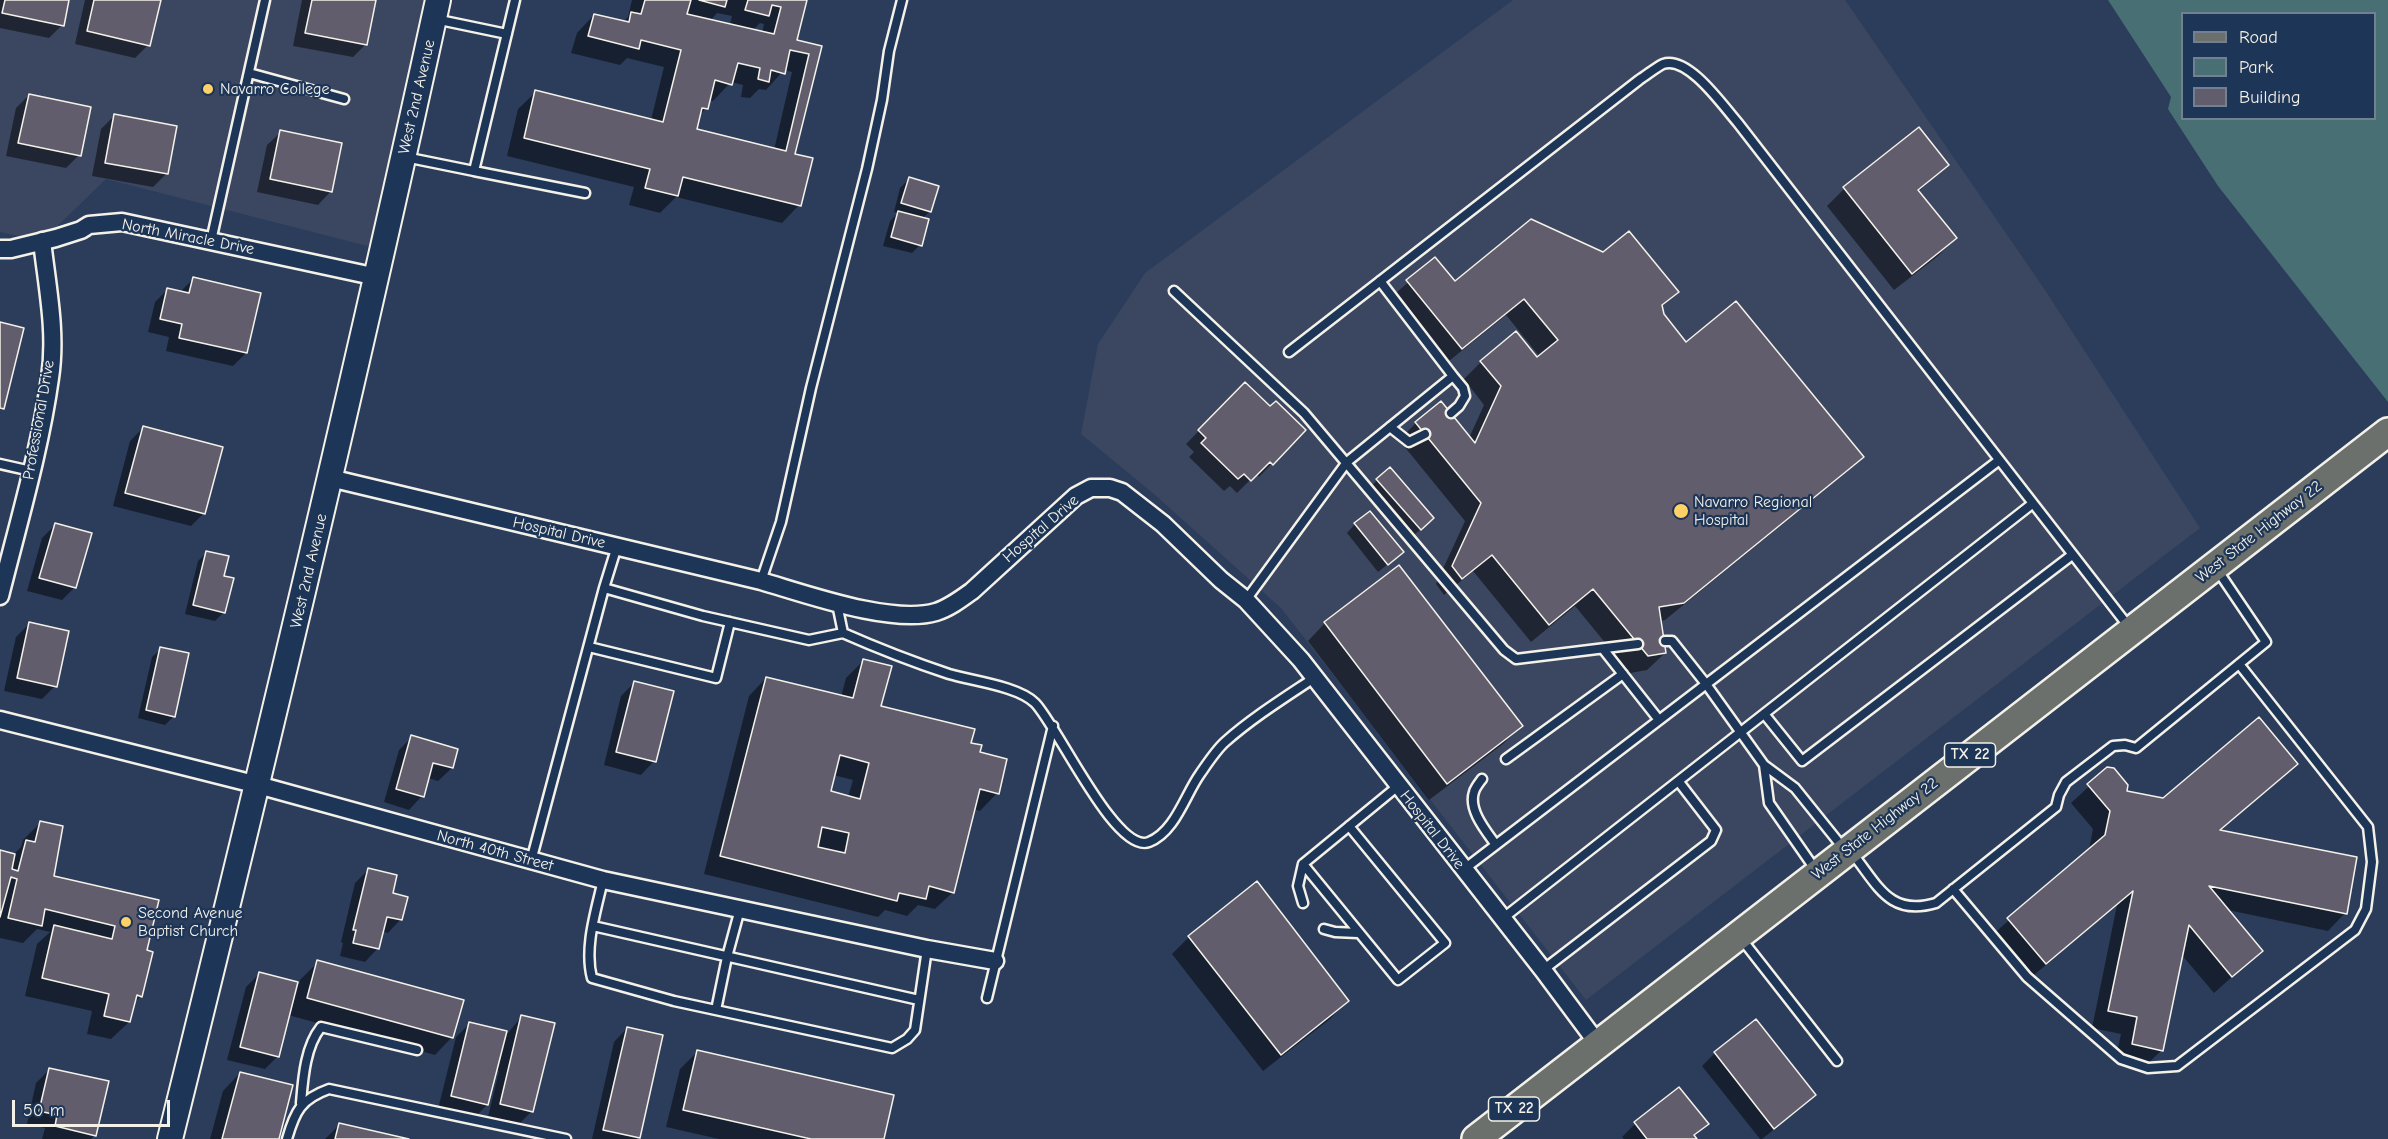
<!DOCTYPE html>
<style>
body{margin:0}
#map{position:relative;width:2388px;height:1139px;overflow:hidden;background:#2b3d5b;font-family:"Comic Neue",sans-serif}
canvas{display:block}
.legend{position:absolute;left:2181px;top:12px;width:195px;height:108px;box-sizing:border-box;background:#1d3557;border:2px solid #738091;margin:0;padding:8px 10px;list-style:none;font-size:18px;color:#f4f1e8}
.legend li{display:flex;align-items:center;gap:12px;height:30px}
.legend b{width:30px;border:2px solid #738091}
.scale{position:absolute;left:12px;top:1100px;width:158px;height:27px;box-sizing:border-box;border:3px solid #f4f1e8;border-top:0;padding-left:8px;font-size:18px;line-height:21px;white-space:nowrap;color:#f4f1e8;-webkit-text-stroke:4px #1d3557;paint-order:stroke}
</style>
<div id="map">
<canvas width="2388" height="1139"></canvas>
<ul class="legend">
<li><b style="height:8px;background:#6b706d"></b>Road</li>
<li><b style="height:16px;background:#476f74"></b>Park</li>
<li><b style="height:16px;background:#615d6d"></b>Building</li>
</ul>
<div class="scale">50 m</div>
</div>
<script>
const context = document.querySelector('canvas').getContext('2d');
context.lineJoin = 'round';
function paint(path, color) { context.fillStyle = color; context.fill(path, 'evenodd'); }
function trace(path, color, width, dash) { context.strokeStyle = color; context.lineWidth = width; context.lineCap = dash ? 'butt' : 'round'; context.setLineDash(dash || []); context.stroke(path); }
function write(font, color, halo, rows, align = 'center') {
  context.font = font + ' "Comic Neue",sans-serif'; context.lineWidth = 4.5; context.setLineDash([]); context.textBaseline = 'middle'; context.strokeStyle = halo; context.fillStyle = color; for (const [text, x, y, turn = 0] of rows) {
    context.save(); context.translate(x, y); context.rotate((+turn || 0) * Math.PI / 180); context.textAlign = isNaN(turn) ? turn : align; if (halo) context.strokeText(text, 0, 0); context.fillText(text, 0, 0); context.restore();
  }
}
paint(new Path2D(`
 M0 0H435L383 250 106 179 42 241 0 232Z
 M1513 0H1845L2043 287 2200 528 1586 1000 1281 608 1154 494 1081 434 1098 344 1145 273Z`), '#3b4760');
paint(new Path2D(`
 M2108 0H2388V402L2218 186 2168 109 2171 97ZM2182 14H2374V118H2182Z`), '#476f74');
paint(new Path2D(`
 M0 0H68L62 25 49 38 0 28Z
 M85 0H159L148 45 135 58 75 44Z
 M302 0H374L366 44 353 57 293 46Z
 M632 0H806L795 41 820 47 793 155 799 205 782 223 676 197 660 213 629 205 634 187 507 156 518 109 536 92 651 120 664 67 627 58 620 65 571 53 577 33 594 15 623 22 628 17ZM717 13 732 16 730 25 710 21ZM760 23 764 24 762 33 753 30ZM784 70 792 72 774 150 695 131 699 116 706 108 709 100 713 101 731 82 743 85 741 97 750 98 759 89 766 90Z
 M29 95 79 155 66 168 6 156 16 108Z
 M114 116 166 174 153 187 92 176 101 129Z
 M1919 129 1947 165 1918 192 1955 238 1938 256 1894 290 1827 206 1844 189Z
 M281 132 331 191 318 205 257 192 267 145Z
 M909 179 930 211 922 219 920 245 912 253 883 246 890 221 898 213 894 212 900 188Z
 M1435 259 1454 283 1677 292 1661 307 1662 314 1686 344 1862 457 1844 474 1665 620 1660 621 1665 653 1647 670 1630 673 1575 606 1531 642 1473 571 1444 595 1436 584 1465 521 1399 440 1416 423 1469 438 1484 405 1464 379 1481 362 1537 359 1540 357 1506 315 1444 365 1389 299Z
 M193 279 246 353 233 366 166 351 169 337 148 332 155 302 168 289 180 292Z
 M1245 384 1270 408 1304 430 1259 477 1256 474 1237 493 1230 486 1224 491 1189 457 1194 452 1186 444Z
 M143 428 204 513 191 526 113 506 130 441Z
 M1377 480 1424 527 1411 537 1369 489Z
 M1355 524 1393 560 1378 572 1347 533Z
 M55 525 75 587 62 600 27 591 42 538Z
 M207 552 222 577 224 612 215 621 185 614 198 561Z
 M1399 567 1521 726 1503 744 1429 800 1308 641 1325 623Z
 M29 624 55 686 42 699 4 691 16 637Z
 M161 649 174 716 165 725 138 718 152 657Z
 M864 660 879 707 970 744 997 793 980 811 974 809 953 892 935 909 918 905 907 916 885 910 878 917 704 874 749 696 766 678 841 697 846 678ZM833 775 853 780 848 797 829 792Z
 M634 683 654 761 641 775 604 765 621 696Z
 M412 737 457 750 452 768 438 781 428 778 422 796 409 810 384 802 399 750Z
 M2296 763 2219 831 2345 913 2328 931 2228 910 2261 951 2214 993 2181 954 2162 1050 2144 1067 2115 1062 2121 1034 2092 1028 2117 905 2028 980 1991 936 2089 850 2093 829 2071 803 2108 769 2125 792 2164 800Z
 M40 823 52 877 157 901 145 951 141 996 133 1004 129 1022 111 1039 87 1034 92 1011 25 996 37 944 50 932 37 929 23 943 0 938V852L13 855 21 847 23 840Z
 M368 870 391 894 401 919 388 933 382 931 378 948 365 962 340 956 343 943 341 942 355 883Z
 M1189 937 1347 1001 1330 1019 1263 1071 1172 954Z
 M318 962 452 1037 435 1055 288 1015 278 1056 265 1069 227 1060 246 987 259 974 299 984 300 980Z
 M522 1016 532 1111 519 1124 488 1117 499 1071 496 1070 487 1105 474 1118 438 1109 456 1037 470 1023 508 1033Z
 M627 1028 639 1137 637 1139H592L614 1042Z
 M697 1052 883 1139H719L666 1127 680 1069Z
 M1715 1053 1814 1095 1801 1108 1762 1139H1760L1702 1066Z
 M49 1070 95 1135 91 1139H42L45 1128 27 1124 36 1083Z
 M240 1073 278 1139H210L223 1091Z
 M1679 1089 1707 1124 1693 1137 1695 1139H1624L1622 1137 1635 1124Z
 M339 1125 402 1139H325Z`), '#0007');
const building = new Path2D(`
 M5 0H69L64 26 2 13Z
 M94 0H161L150 46 87 31Z
 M312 0H376L367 45 305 33Z
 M645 0H691L687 14 774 34 781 7 772 5 769 16 745 10 748 0H807L797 40 822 46 795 154 813 158 801 206 683 177 678 196 645 188 650 169 524 138 535 90 663 122 681 50 641 40 639 49 588 36 594 14 629 22 631 12 641 14ZM790 50 809 54 786 151 697 129 702 108 708 109 715 80 732 85 738 63 760 68 758 79 769 82 771 70 785 74Z
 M699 0H727L725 7Z
 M29 94 91 107 81 156 18 143Z
 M114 114 177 126 168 174 105 163Z
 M1919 127 1949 165 1918 190 1957 238 1912 274 1843 187Z
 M280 130 342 143 332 192 270 179Z
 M909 177 939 186 931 212 901 203Z
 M898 211 929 219 922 246 891 237Z
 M1531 219 1603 252 1629 231 1679 292 1662 305 1664 314 1686 342 1736 301 1864 457 1684 603 1659 607 1666 653 1648 656 1593 589 1549 625 1492 555 1462 579 1452 566 1481 503 1415 422 1441 401 1475 443 1501 386 1480 361 1516 331 1537 357 1558 340 1524 299 1462 349 1406 280 1435 257 1455 281Z
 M193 277 261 293 247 353 179 338 182 324 160 319 167 288 189 293Z
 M0 322 24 328 4 409 0 408Z
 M1245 382 1270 406 1276 401 1306 430 1273 465 1270 462 1251 481 1244 474 1238 479 1201 443 1206 438 1198 430Z
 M143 426 223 447 205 514 125 493Z
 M1390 467 1434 518 1421 530 1376 479Z
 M1370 511 1404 552 1388 565 1354 523Z
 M55 523 92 533 76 588 39 578Z
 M206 551 229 556 224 576 234 578 225 613 193 605Z
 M1399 565 1523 726 1447 784 1324 622Z
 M29 622 69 631 57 687 17 678Z
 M160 647 189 653 175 717 146 710Z
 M863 659 892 666 881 706 975 729 971 743 982 745 980 752 1007 759 999 794 980 789 954 893 929 886 926 899 899 893 897 901 720 856 766 677 853 698ZM840 755 869 763 860 799 831 791ZM822 827 849 833 845 853 818 847Z
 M634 681 674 691 656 762 616 752Z
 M2259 717 2298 764 2220 830 2357 857 2347 914 2209 886 2263 951 2232 977 2189 925 2163 1051 2132 1044 2137 1017 2108 1011 2133 891 2046 964 2007 918 2105 835 2110 811 2087 784 2107 767 2114 768 2128 785 2127 791 2163 798Z
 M411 735 458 749 453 768 433 763 424 797 396 789Z
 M40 821 63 826 54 876 159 900 147 950 153 952 142 997 137 995 130 1022 104 1016 109 994 42 978 54 925 112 939 115 926 45 909 42 926 8 918 17 879 11 877 0 917V850L15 854 12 869 18 871 26 840 35 842Z
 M368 868 397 875 393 893 408 897 402 920 387 917 379 949 353 943 356 930H353Z
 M1257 881 1349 1001 1281 1055 1188 936Z
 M317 960 464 1000 453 1038 307 998Z
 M259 972 298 982 279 1057 240 1047Z
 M521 1015 555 1023 533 1112 500 1104Z
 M1756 1019 1816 1095 1774 1129 1714 1052Z
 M469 1022 507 1031 488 1105 451 1096Z
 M627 1027 663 1035 640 1138 603 1130Z
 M697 1050 894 1095 884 1139H811L683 1110Z
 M49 1068 109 1081 96 1136 55 1126 57 1115 39 1111Z
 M240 1072 293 1085 279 1139H222Z
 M1679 1087 1709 1124 1694 1135 1697 1139H1647L1634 1122Z
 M339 1123 409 1139H335Z`);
paint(building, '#615d6d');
trace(building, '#f4f1e8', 1.5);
const lane = new Path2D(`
 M435 19 507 34
 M249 73 344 99
 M405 157 474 171 515 0
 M474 171 585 193
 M211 241 265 0
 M1174 291 1304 413 1504 650 1516 659 1638 644
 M1289 352 1639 80C1647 75 1655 68 1663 64 1688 55 1723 106 1738 123L2129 627
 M1451 413 1459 406 1465 396 1463 388 1453 376
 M1390 427 1409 442 1425 434
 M0 464 31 471
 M617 546 604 588 703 616 809 640 843 633
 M761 581 781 522 811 388 867 169 882 100 889 51 902 0
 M1246 600 1347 462 1453 376 1380 281
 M837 604 843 633C877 648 913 662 949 674 972 681 1018 686 1035 703 1057 725 1116 855 1149 842 1175 832 1185 795 1200 774 1207 764 1216 750 1225 742 1252 718 1284 698 1314 678
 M1665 641H1672L1706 684 1764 765 1795 788 1844 849
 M589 647 716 678 730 622
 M1603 649 1659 720
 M1765 715 1802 761 2072 555
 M1506 759 1623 674
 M1764 765 1769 803 1817 872
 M1482 779C1479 783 1475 788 1474 792 1468 810 1486 831 1496 845
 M1349 826 1445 943 1398 980 1303 864 1398 786
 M1852 853C1878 885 1889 917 1936 903L2056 807 2059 795 2066 782 2113 746 2125 745 2136 748 2266 642 2216 568
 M531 861 604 588
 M1463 870 1998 461
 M603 880C596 911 584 947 592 978L674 1001 892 1048 907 1039 915 1030 927 949
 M1953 889 2027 977 2121 1059 2148 1068 2177 1066 2355 930 2366 909 2372 862 2368 827 2239 664
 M1303 903 1298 886 1303 864
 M1502 919 2032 504
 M593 926 919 1000
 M1324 929 1335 932 1358 933
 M1740 937 1837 1061
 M1543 970 1711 841 1716 830 1679 782
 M987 998 1053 726
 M716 1010 727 957 740 909
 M301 1103C303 1079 305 1047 321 1027L417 1050
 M287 1139C295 1111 301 1099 329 1089L566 1139`);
const street = new Path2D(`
 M0 249H11L56 238 81 230 89 225 122 222 377 277
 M330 478 761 581C806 594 892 625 936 612 949 608 961 599 972 591L1076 496 1091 488H1110L1122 492 1163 524 1221 580 1246 600 1301 660 1543 970 1598 1044
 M0 596C18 524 40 450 50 378 57 332 47 286 42 241
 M0 720 258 785 603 880 927 949 995 961`);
const secondary = new Path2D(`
 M170 1139C264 760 355 381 438 0`);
const primary = new Path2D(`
 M1476 1139 2388 432`);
trace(lane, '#f4f1e8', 13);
trace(street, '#f4f1e8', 21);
trace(secondary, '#f4f1e8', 28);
trace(primary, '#f4f1e8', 32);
trace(lane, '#1d3557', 8);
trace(street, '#1d3557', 16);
trace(secondary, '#1d3557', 24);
trace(primary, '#6b706d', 27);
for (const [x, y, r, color] of [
 [208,89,6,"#ffd166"],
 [1681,511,8,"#ffd166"],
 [126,922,6,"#ffd166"]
]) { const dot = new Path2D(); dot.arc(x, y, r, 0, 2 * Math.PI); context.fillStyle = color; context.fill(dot); trace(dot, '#1d3557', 2); }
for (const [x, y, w] of [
 [1970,755,51],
 [1514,1109,51]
]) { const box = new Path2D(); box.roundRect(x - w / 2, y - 12, w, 24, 4.5); context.fillStyle = '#1d3557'; context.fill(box); trace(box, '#f4f1e8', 1.5); }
write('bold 15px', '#f4f1e8', null, [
 ["TX 22",1970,755],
 ["TX 22",1514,1109]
]);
write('16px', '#f4f1e8', '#1d3557', [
 ["Navarro College",220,89],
 ["Navarro Regional",1694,502],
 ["Hospital",1694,520],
 ["Second Avenue",138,913],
 ["Baptist Church",138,931]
], 'left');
write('16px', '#f4f1e8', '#1d3557', [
 ["West 2nd Avenue",417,97,-77],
 ["North Miracle Drive",188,237,11],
 ["Professional Drive",39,420,-80],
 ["Hospital Drive",1041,529,-41],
 ["West State Highway 22",2259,532,-38],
 ["Hospital Drive",559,533,13],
 ["West 2nd Avenue",309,571,-77],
 ["West State Highway 22",1875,829,-38],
 ["Hospital Drive",1432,830,52],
 ["North 40th Street",495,851,15]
]);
</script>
